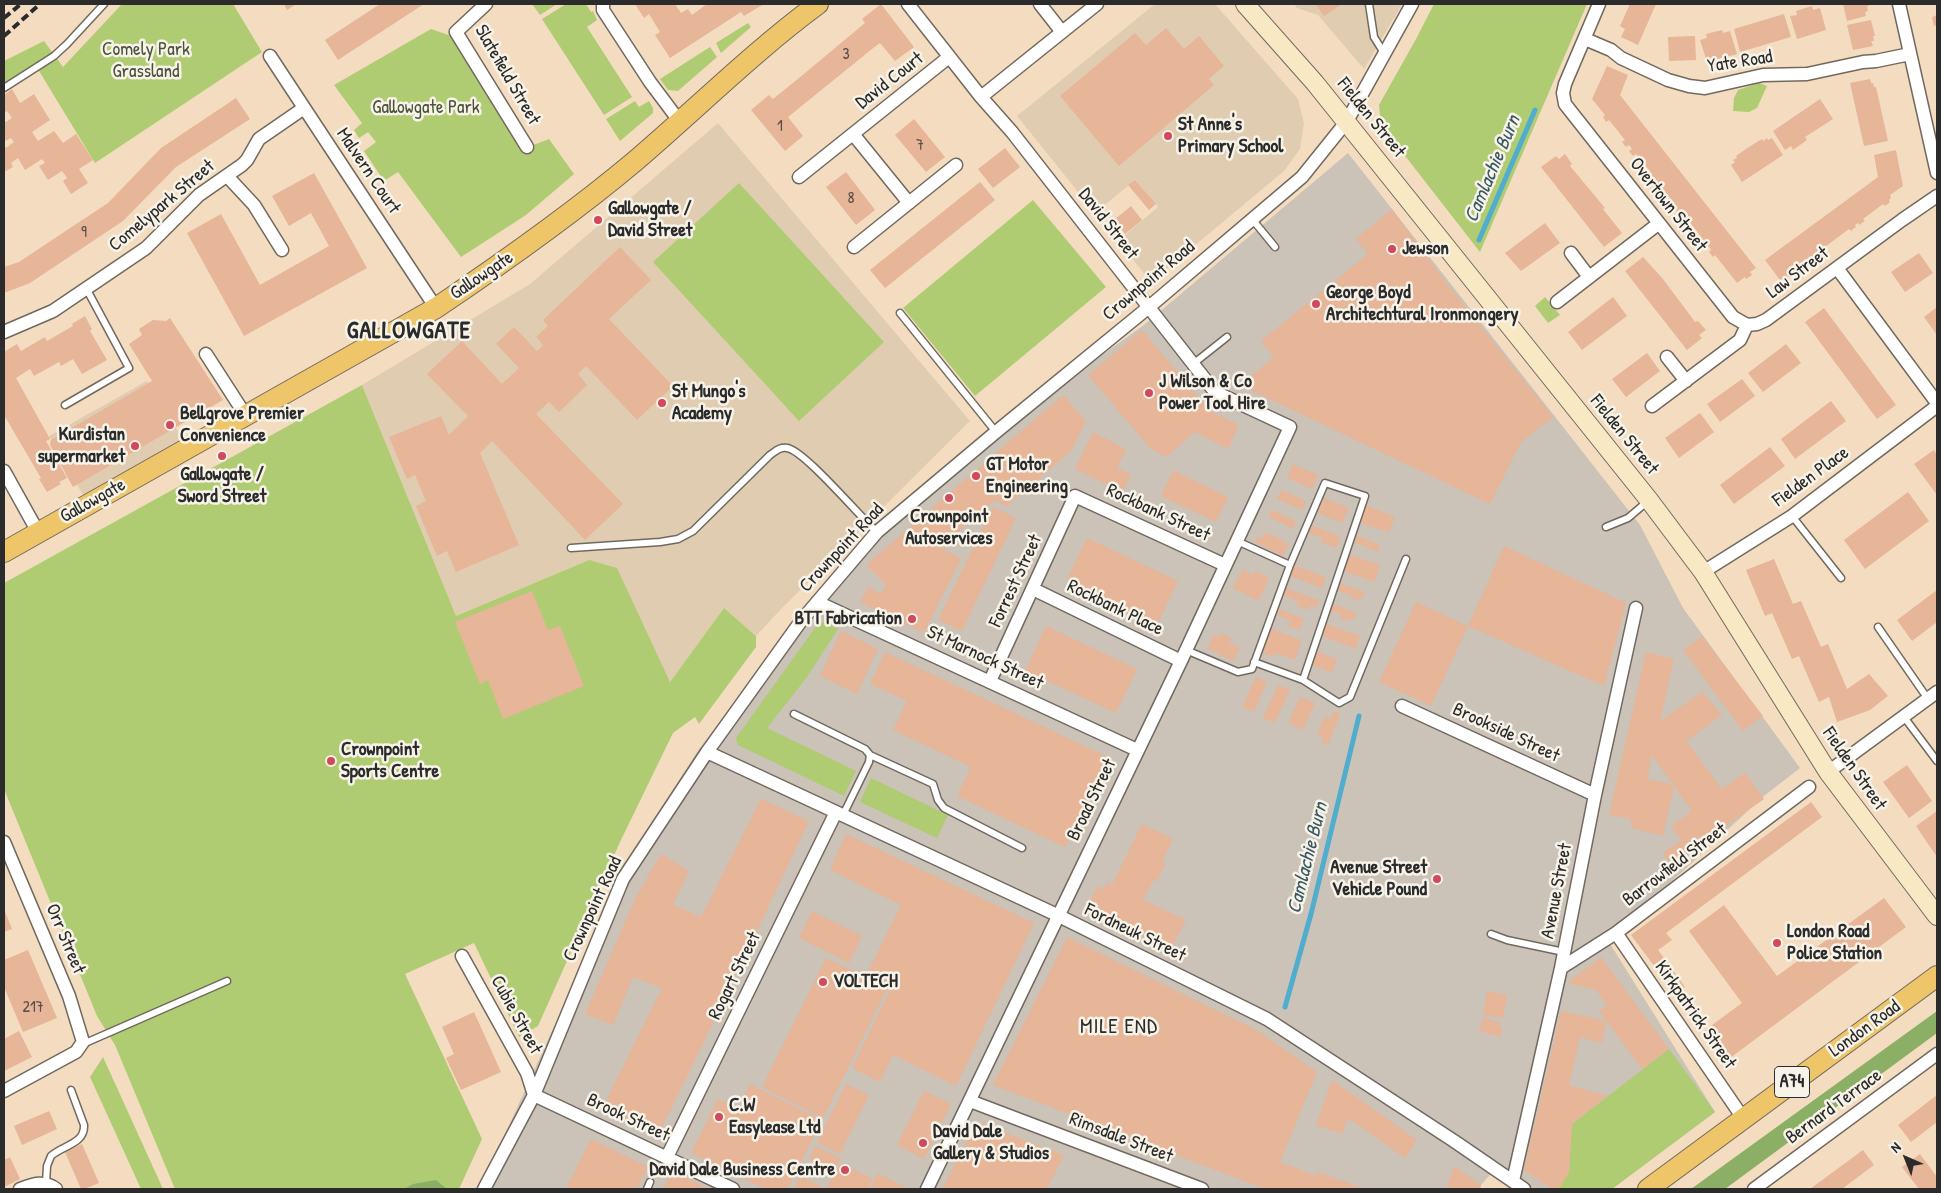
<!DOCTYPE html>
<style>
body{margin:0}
#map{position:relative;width:1941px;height:1193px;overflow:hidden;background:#f4dcc0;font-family:"Patrick Hand",sans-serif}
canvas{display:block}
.frame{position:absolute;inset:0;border:5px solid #2b2b2b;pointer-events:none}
.north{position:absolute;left:1881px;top:1133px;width:50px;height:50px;-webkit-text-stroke:4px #f7f3e8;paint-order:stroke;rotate:316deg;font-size:14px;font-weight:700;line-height:20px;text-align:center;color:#2b2b2b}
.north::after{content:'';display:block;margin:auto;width:18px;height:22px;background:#2b2b2b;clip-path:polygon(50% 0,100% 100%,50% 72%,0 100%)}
</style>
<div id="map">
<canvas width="1941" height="1193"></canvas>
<div class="frame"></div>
<div class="north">N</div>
</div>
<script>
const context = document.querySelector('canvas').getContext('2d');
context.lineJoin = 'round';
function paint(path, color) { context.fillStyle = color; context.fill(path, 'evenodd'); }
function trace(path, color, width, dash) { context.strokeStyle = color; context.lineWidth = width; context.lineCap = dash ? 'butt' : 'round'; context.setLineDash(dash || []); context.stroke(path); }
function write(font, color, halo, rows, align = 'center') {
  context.font = font + ' "Patrick Hand",sans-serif'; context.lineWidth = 5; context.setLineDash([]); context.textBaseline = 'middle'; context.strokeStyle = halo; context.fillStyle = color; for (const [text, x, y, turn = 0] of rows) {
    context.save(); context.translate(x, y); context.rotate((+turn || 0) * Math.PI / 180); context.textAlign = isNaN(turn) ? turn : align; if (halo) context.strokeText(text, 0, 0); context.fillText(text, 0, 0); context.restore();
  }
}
paint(new Path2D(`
 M1155 4H1215L1298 99 1304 123 1300 149 1284 171 1151 282 1118 241 1158 207 1135 180 1095 213 1017 116Z
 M1294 4H1402L1364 69 1318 15 1297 8Z
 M718 123 970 421 784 606 756 636 724 608 670 682 589 560 456 616 362 385 530 284Z
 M147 381 187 446 87 502 49 436Z`), '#e0cdb1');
paint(new Path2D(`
 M1348 153 1640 525 1683 608 1800 768 1764 796 1616 933 1607 939 1715 1112 1612 1189H1524L1495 1169 1481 1185 1480 1189H480L635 849 699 749 812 599 992 434 1144 325Z`), '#cbc2b8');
paint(new Path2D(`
 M122 4H233L262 52 95 163 36 66 4 90V61L44 41 63 67Z
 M532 4H557L540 15Z
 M566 4H586L591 12 593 11 597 20 587 27 632 97 604 115 542 19Z
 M1434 4H1587L1480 252 1381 125 1379 105 1416 39Z
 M748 23 751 27 721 53 716 43Z
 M431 29 454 37 523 149 549 139 574 174 526 215 461 257 398 172 384 181 364 151 376 142 368 132 359 138 354 130 362 123 334 85Z
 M710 47 717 57 678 91 668 90 660 79Z
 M1759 83 1767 86 1757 108 1749 112 1733 111 1734 98 1738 90Z
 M635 101 639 107 649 101 653 108V113L620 141 606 119Z
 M739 183 884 342 799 421 653 262Z
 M1033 200 1106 287 975 396 903 308Z
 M1545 297 1560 315 1548 323 1535 306Z
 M362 385 456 616 589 560 617 568 670 682 724 608 756 636V647L699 724 695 717 673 733 620 842 538 1026 519 1037 474 943 405 974 482 1139 459 1189H175L115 1045 97 1016 4 789V583Z
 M820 621 838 629 807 677 767 728 856 771 844 796 738 745 736 738Z
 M871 778 948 815 937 838 860 802Z
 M1669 1049 1715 1112 1612 1189H1559L1569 1172 1572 1124Z
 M103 1057 163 1189H141L90 1077Z`), '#afcc73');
paint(new Path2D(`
 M1937 1011V1033L1725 1189H1691Z
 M436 1180 447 1189H404L413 1184Z`), '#8bb065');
trace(new Path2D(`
 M1479 240 1535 110
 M1285 1007 1311 914 1359 716`), '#50adce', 5);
paint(new Path2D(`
 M284 4H296L287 10Z
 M380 4H424L338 60 325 40Z
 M635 4H675L681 13 688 9 692 15 707 4H764L744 16 741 12 670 58 655 35 660 32 649 14 644 18Z
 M881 4 914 47 895 61 880 43 872 49 788 117 803 136 785 151 751 110 769 95 773 99 799 78 865 23 862 19Z
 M1315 4H1342L1324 16Z
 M1630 4H1656L1638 45 1621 37 1625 29 1620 26Z
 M1843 4H1868L1869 6H1867L1868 11 1865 12 1866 16 1847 21Z
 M1812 6 1813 10 1820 8 1826 30 1797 39 1790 16 1797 15 1796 11Z
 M1784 14 1791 37 1740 52 1734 29Z
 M1937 15V25L1934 26 1932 17Z
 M1871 20 1875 36H1873L1874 41H1871L1873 46 1853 50 1847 25Z
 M1166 28 1184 49 1199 36 1224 66 1209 79 1214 85 1119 166 1060 96 1135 33 1146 45Z
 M1722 30 1723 33 1730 31 1737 54 1707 62 1700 40 1707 38 1706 34Z
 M1695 36 1696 60 1669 61 1668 37Z
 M1607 66 1628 75 1620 95 1756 268 1750 272 1752 275 1746 279 1745 277 1737 283 1715 255 1713 257 1709 252 1711 250 1710 248 1708 246 1706 248 1702 243 1705 242 1689 221 1686 223 1682 218 1685 217 1683 215 1682 213 1679 215 1676 210 1678 208 1662 188 1660 190 1656 185 1658 183 1657 181 1655 179 1653 181 1649 176 1652 174 1636 154 1633 156 1629 151 1632 149 1629 145 1626 147 1622 142 1625 140 1609 120 1606 122 1603 117 1605 115 1592 99Z
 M1870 79 1871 83H1873L1874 87H1876L1888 141 1864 146 1850 83Z
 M12 89 20 103 34 94 50 120 32 132 38 141 54 131 63 143 76 134 93 160 79 169 88 183 71 194 63 181 67 178 62 171 48 180 39 166 45 163 42 159 25 170 18 158 11 163 13 167 4 172V145L6 148 14 142 11 138 6 141 4 137V123L12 118 7 111 4 113V95Z
 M236 98 250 119 176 167 123 221 30 283 4 293V267L19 262 108 203 161 148Z
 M1820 99 1833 119 1805 137 1807 140 1793 150 1791 146 1785 150 1773 131Z
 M914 119 945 157 926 172 895 135Z
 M1767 138 1768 140 1772 138 1783 155 1742 182 1731 165 1735 162 1733 160 1737 158 1736 156 1749 147 1762 139 1763 141Z
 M1005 148 1020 167 993 188 978 169Z
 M1896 150 1903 186 1890 195 1891 198 1889 200 1890 202 1885 206 1883 204 1863 219 1865 221 1859 225 1858 223 1855 225 1856 227 1851 231 1849 229 1822 249 1824 251 1818 255 1815 254V257L1810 261 1808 259 1788 274 1790 276 1784 280 1783 279 1780 280 1765 260 1878 177 1874 155Z
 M1565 154 1572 164 1570 166 1605 208 1603 209 1622 233 1604 247 1541 167 1556 156 1559 159Z
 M846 172 875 210 856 225 826 187Z
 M314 173 367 268 244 336 187 233 221 214 260 285 329 246 311 213 289 226 272 196Z
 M1135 180 1156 204 1149 210 1128 185Z
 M980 182 995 200 885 288 870 270Z
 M1131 206 1142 220 1125 234 1114 220Z
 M1392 209 1447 284 1553 417 1521 442 1490 504 1240 385 1274 357 1261 341 1368 254 1356 239Z
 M1545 223 1560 243 1521 271 1505 253Z
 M620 247 651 280 609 319 673 386 637 420 586 366 578 374 587 385 559 412 549 402 536 414 623 504 585 540 492 441 480 453 519 545 456 572 447 551 437 556 416 506 426 501 415 475 407 479 389 437 441 416 449 435 468 416 427 374 462 341 502 384 519 368 496 344 514 327 537 351 543 345 536 337 548 326 543 320Z
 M1919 253 1933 273 1905 292 1891 272Z
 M1643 257 1663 279 1695 322 1698 321 1706 330 1699 335 1702 338 1687 350 1625 271Z
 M1613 297 1627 316 1582 350 1568 332Z
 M1937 307V335L1924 317Z
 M1824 308 1896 405 1877 419 1805 322Z
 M85 316 92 329 90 331 107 360 82 374 73 359 61 366 59 362 34 376 30 369 16 378 50 439 46 441 67 478 59 482 61 484 47 492 39 479 41 478 4 415V352L17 344 21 351 45 337 47 341 73 326 72 324Z
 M170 318 223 400 73 487 50 445 51 440 152 381 129 344 142 335 139 329 153 320 166 321Z
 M1142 330 1210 411 1239 425 1228 449 1195 432 1166 457 1150 448 1088 375Z
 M1786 344 1801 363 1763 392 1748 373Z
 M1647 353 1660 371 1626 397 1612 379Z
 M1742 379 1755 396 1720 422 1707 404Z
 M1063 395 1086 421 1071 451 1007 506 995 500 941 547 961 559 924 633 894 618 895 617 886 612 884 614 860 602 868 587 881 594 886 585 866 565Z
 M1831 401 1846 421 1795 459 1781 439Z
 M1700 413 1714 432 1679 458 1665 438Z
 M1093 432 1126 449 1117 468 1131 474 1123 492 1075 469Z
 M1770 447 1785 466 1734 504 1720 485Z
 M1934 450 1937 455V495L1914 464Z
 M1293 464 1318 475 1312 489 1287 478Z
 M1173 470 1228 497 1216 522 1161 496Z
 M1281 490 1306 501 1302 510 1277 499Z
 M1908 492 1929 521 1865 569 1844 540Z
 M1324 498 1349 508 1342 523 1317 513Z
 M1365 505 1395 517 1389 532 1362 524 1363 522 1359 520Z
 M993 507 1016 518 962 631 938 620Z
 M1272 510 1296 521 1293 529 1269 517Z
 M1311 525 1341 537 1336 548 1321 542 1322 538 1308 532Z
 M1266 532 1289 544 1283 556 1255 542 1258 536 1263 538Z
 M1355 535 1380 545 1378 552 1352 541Z
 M1087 538 1178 581 1157 625 1066 582Z
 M1504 546 1626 603 1604 686 1468 626 1431 706 1379 682 1416 602 1468 626Z
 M1347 554 1380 565 1374 582 1341 570Z
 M1774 559 1793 604 1801 601 1821 647 1828 644 1847 689 1869 674 1888 696 1870 710 1837 722 1829 697 1819 702 1799 656 1792 659 1772 613 1765 616 1746 570Z
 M1293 565 1326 577 1322 588 1290 576Z
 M1243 569 1253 575 1255 571 1269 578 1258 601 1233 588Z
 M1339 583 1365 592 1362 599 1360 598 1359 601 1350 597 1351 595 1337 590Z
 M1285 588 1319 600 1317 608 1310 605 1308 610 1296 605 1298 601 1282 595Z
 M1937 590V622L1912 641 1897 620Z
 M532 591 548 630 560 626 584 686 503 719 488 680 480 684 455 622Z
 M1333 604 1357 613 1355 619 1350 618 1348 621 1340 618 1341 614 1331 611Z
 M1279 609 1304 619 1300 630 1288 626 1290 620 1277 615Z
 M1324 623 1360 636 1356 649 1319 635Z
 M1046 626 1137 669 1116 713 1025 671Z
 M1269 628 1302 640 1295 660 1275 653 1274 657 1263 653 1264 649 1262 648Z
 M841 631 878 649 857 694 820 676Z
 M1221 633 1232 638 1229 642 1240 648 1233 661 1207 648 1214 634 1219 637Z
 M1702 636 1763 716 1743 731 1683 650Z
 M1314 651 1337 659 1332 673 1309 664Z
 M885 652 1108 757 1065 847 957 796 971 767 893 730 907 701 870 684Z
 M1646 652 1674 659 1660 721 1702 692 1722 715 1686 741 1722 789 1745 773 1764 799 1671 865 1663 853 1681 840 1671 826 1692 811 1652 755 1647 779 1671 784 1674 788 1663 836 1632 828 1630 819 1609 815Z
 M1256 677 1267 682 1254 712 1242 707Z
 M1278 685 1290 690 1275 723 1263 718Z
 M1300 697 1315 703 1303 730 1288 723Z
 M1333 711 1340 714 1328 745 1321 742 1323 736 1317 734 1324 717 1330 719Z
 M1907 765 1932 801 1909 818 1883 782Z
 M761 799 809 821 720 1009 658 1135 603 1107 662 988 633 977 613 1025 585 1014 636 897 661 854 689 871 673 905 701 917Z
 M1811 802 1822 817 1666 933 1672 940 1658 950 1685 987 1675 994 1631 935Z
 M1937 811V857L1916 826Z
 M1142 824 1173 839 1162 862 1166 863 1156 882 1153 880 1143 900 1186 920 1171 949 1093 911 1095 906 1089 903 1098 886 1104 889 1107 882 1112 885Z
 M846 834 1034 923 956 1086 893 1055 880 1082 852 1068 893 984 868 972 901 905 830 870Z
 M1884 898 1906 927 1726 1061 1704 1031 1742 1003 1689 931 1724 905 1777 976Z
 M4 909 12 929 4 932Z
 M812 911 862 936 849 963 799 938Z
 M1067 937 1258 1031 1317 1072 1280 1162 1317 1176 1318 1172 1365 1189H1265L993 1085Z
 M28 950 57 1018 23 1032 4 987V960Z
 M1601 957 1669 1049 1642 1069 1599 1011 1607 1005 1596 990 1567 983Z
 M826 958 888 987 823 1118 762 1087Z
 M1487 991 1507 995 1503 1018 1483 1015Z
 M1561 1011 1606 1021 1602 1043 1580 1037 1569 1085 1607 1096 1572 1124 1569 1172 1559 1189H1552L1524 1170Z
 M474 1012 501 1072 461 1090 446 1058 454 1054 442 1027Z
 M1483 1018 1501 1023 1499 1028 1503 1029 1500 1037 1479 1031Z
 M19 1031 32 1057 4 1071V1039Z
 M1332 1080 1417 1140 1405 1158 1348 1118 1342 1134 1316 1125Z
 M750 1084 822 1120 788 1189H766L691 1153 718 1099 739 1109Z
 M846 1084 869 1095 840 1154 817 1142Z
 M924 1091 951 1104 924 1159 897 1145Z
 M1937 1095V1122L1911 1142 1898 1125Z
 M49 1111 57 1129 22 1145 14 1126Z
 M977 1122 1064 1155 1047 1189H942Z
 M591 1139 648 1167 637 1189H566Z
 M82 1144 99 1183 84 1189H81L65 1152Z
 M815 1146 840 1158 834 1171 809 1159Z
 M1863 1150 1874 1165 1842 1189H1810Z
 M1920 1154 1937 1177V1189H1919L1902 1167Z
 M10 1157 20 1179 4 1187V1160Z
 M840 1163 873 1179 867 1189H794L800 1176 826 1189Z
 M1454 1166 1481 1185 1480 1189H1446Z
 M672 1171 708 1189H663Z
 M878 1173 889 1179 910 1189 871 1188Z`), '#e7b598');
const lane = new Path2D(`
 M1369 4 1374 37 1384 53
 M4 88 54 56 67 44 104 4
 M1252 219 1275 247
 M900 313 996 432
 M1193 364 1227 337
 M65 405 129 368 86 288
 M1792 516 1841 578
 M1606 527 1628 518 1648 501
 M1237 541 1290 565 1325 483 1365 496 1303 680
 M571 548 660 542 678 539 693 531 770 455C776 451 779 447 787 448 804 450 860 517 877 532
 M1878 627 1928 699
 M1186 650 1238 672 1252 669 1290 565
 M1254 662 1303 680 1339 703 1350 697 1406 559
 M794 714 865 749 870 755 869 762 843 815
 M1904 717 1937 761
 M870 755 933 784 938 800 944 808 1022 848
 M1491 934 1507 940 1564 952
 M83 1044 227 981
 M46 1184 47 1166 51 1156C63 1145 85 1144 84 1125L71 1090
 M647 1189 650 1182`);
const street = new Path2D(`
 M486 4 456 32 527 147
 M603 4V10L650 82 680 122
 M908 4 981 97 1012 132 1215 392 1290 427 1181 661 927 1189
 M1040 4 1062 32
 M1599 4 1565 84 1563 93 1565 104 1733 317 1747 325
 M1899 4 1937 173
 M1585 39 1611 50 1621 58 1668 80 1689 86 1705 88 1763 75 1807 74 1863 62 1876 61 1910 54
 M270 56 436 308
 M981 97 1097 4
 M853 134 909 203
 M227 176 254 205 282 250
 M799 177 949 57
 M854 247 956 165
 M1571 253 1589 277
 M1837 268 1937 403
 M1557 302 1658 224
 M4 332 53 311 146 248 199 195 242 165 247 160 259 139 304 108
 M206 354 246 416
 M1667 357 1686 381
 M1652 406 1740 340 1747 325 1757 324 1766 320 1902 220 1937 196
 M4 471 38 532
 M1703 572 1792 516 1937 406
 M1033 589 1181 661
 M817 602 1137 750
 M990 681 1075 496 1225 565
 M1402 706 1595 795
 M707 752 1057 915 1267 1019 1454 1141 1524 1189
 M1828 772 1937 692
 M4 842 69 996 83 1042 76 1052 4 1091
 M1616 933 1743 1118
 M462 956 527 1073 534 1095 733 1189
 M1561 968 1616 933 1809 787
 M970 1101 1202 1189
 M667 1157 836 812
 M1513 1181 1561 968 1595 795 1636 608
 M20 1189C33 1184 45 1180 56 1189
 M484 1189 534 1095 623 879 707 752 801 621 877 532 996 432 1149 307 1302 177 1347 121 1412 4
 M1754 1189 1937 1054`);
const secondary = new Path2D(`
 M1245 4 1315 83 1649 500 1703 572 1828 772 1937 916`);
const primary = new Path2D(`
 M4 552 436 308C504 262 571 215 634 162 695 110 753 52 818 4
 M1648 1189 1937 976`);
trace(lane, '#71695f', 9);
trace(street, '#71695f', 15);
trace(secondary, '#71695f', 20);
trace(primary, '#71695f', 22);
trace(lane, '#fff', 6);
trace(street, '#fff', 12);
trace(secondary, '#f8e8c3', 18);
trace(primary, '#eec569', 20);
trace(new Path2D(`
 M4 18 21 4
 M4 36 40 4`), '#2b2b2b', 4, [8, 4]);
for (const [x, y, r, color] of [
 [1168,136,5,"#d1495b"],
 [598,220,5,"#d1495b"],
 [1392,249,5,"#d1495b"],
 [1316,304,5,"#d1495b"],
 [1149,393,5,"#d1495b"],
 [662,403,5,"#d1495b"],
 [170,425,5,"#d1495b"],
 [135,446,5,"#d1495b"],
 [222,456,5,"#d1495b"],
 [976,476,5,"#d1495b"],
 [949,498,5,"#d1495b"],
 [912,619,5,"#d1495b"],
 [331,761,5,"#d1495b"],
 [1437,879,5,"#d1495b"],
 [1777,943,5,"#d1495b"],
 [823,982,5,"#d1495b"],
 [719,1117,5,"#d1495b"],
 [923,1143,5,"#d1495b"],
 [845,1170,5,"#d1495b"]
]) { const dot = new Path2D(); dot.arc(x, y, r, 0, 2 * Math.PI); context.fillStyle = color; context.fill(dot); trace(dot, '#f7f3e8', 2); }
write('16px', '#5a4e46', null, [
 ["3",846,55],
 ["1",780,127],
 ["7",920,146],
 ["8",851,199],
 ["9",84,233],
 ["217",33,1008]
]);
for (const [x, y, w] of [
 [1792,1082,35]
]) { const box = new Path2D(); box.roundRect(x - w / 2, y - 15.5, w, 31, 4); context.fillStyle = '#f7f3e8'; context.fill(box); trace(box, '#2b2b2b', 1); }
write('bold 18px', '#2b2b2b', null, [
 ["A74",1792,1082]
]);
write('19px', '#4c533d', '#f7f3e8', [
 ["Comely Park",146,50],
 ["Grassland",146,72],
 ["Gallowgate Park",426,108]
]);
write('19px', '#2b2b2b', '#f7f3e8', [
 ["Yate Road",1740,62,-9],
 ["Slatefield Street",507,75,60],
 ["David Court",890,81,-38],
 ["Fielden Street",1371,118,51],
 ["Malvern Court",368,171,56],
 ["Overtown Street",1668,205,52],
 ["Comelypark Street",162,206,-40],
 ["David Street",1108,224,52],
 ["Law Street",1798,273,-37],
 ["Gallowgate",482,276,-34],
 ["Crownpoint Road",1149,281,-40],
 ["Fielden Street",1624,435,51],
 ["Fielden Place",1811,477,-36],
 ["Gallowgate",93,501,-29],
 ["Rockbank Street",1158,513,25],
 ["Crownpoint Road",842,548,-47],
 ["Forrest Street",1016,581,-65],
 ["Rockbank Place",1115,608,26],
 ["St Marnock Street",985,658,25],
 ["Brookside Street",1506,733,25],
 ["Fielden Street",1854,769,55],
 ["Broad Street",1092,800,-64],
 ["Barrowfield Street",1675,865,-37],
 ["Avenue Street",1557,891,-79],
 ["Crownpoint Road",593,909,-65],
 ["Fordneuk Street",1135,933,26],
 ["Orr Street",65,939,67],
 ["Rogart Street",735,976,-64],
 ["Cubie Street",516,1015,61],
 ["Kirkpatrick Street",1695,1015,55],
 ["London Road",1865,1029,-36],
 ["Bernard Terrace",1834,1107,-36],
 ["Brook Street",628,1118,25],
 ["Rimsdale Street",1121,1138,21]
]);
write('bold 19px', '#2b2b2b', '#f7f3e8', [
 ["St Anne's",1178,125],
 ["Primary School",1178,147],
 ["Gallowgate /",608,209],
 ["David Street",608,231],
 ["Jewson",1402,249],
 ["George Boyd",1326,293],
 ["Architechtural Ironmongery",1326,315],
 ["J Wilson & Co",1159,382],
 ["Power Tool Hire",1159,404],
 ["St Mungo's",672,392],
 ["Academy",672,414],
 ["Bellgrove Premier",180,414],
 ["Convenience",180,436],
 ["Kurdistan",125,435,"right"],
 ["supermarket",125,457,"right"],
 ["GT Motor",986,465],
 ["Engineering",986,487],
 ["Gallowgate /",222,475,"center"],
 ["Sword Street",222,497,"center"],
 ["Crownpoint",949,517,"center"],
 ["Autoservices",949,539,"center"],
 ["BTT Fabrication",902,619,"right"],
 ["Crownpoint",341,750],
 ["Sports Centre",341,772],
 ["Avenue Street",1427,868,"right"],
 ["Vehicle Pound",1427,890,"right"],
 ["London Road",1787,932],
 ["Police Station",1787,954],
 ["VOLTECH",833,982],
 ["C.W",729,1106],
 ["Easylease Ltd",729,1128],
 ["David Dale",933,1132],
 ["Gallery & Studios",933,1154],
 ["David Dale Business Centre",835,1170,"right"]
], 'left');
write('italic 20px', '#385864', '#f7f3e8', [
 ["Camlachie Burn",1493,169,-67],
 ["Camlachie Burn",1308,858,-76]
]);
context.letterSpacing = '1px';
write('21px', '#2b2b2b', '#f7f3e8', [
 ["MILE END",1119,1027]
]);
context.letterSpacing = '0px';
context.letterSpacing = '1px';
write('bold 24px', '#2b2b2b', '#f7f3e8', [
 ["GALLOWGATE",409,332]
]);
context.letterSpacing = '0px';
</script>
